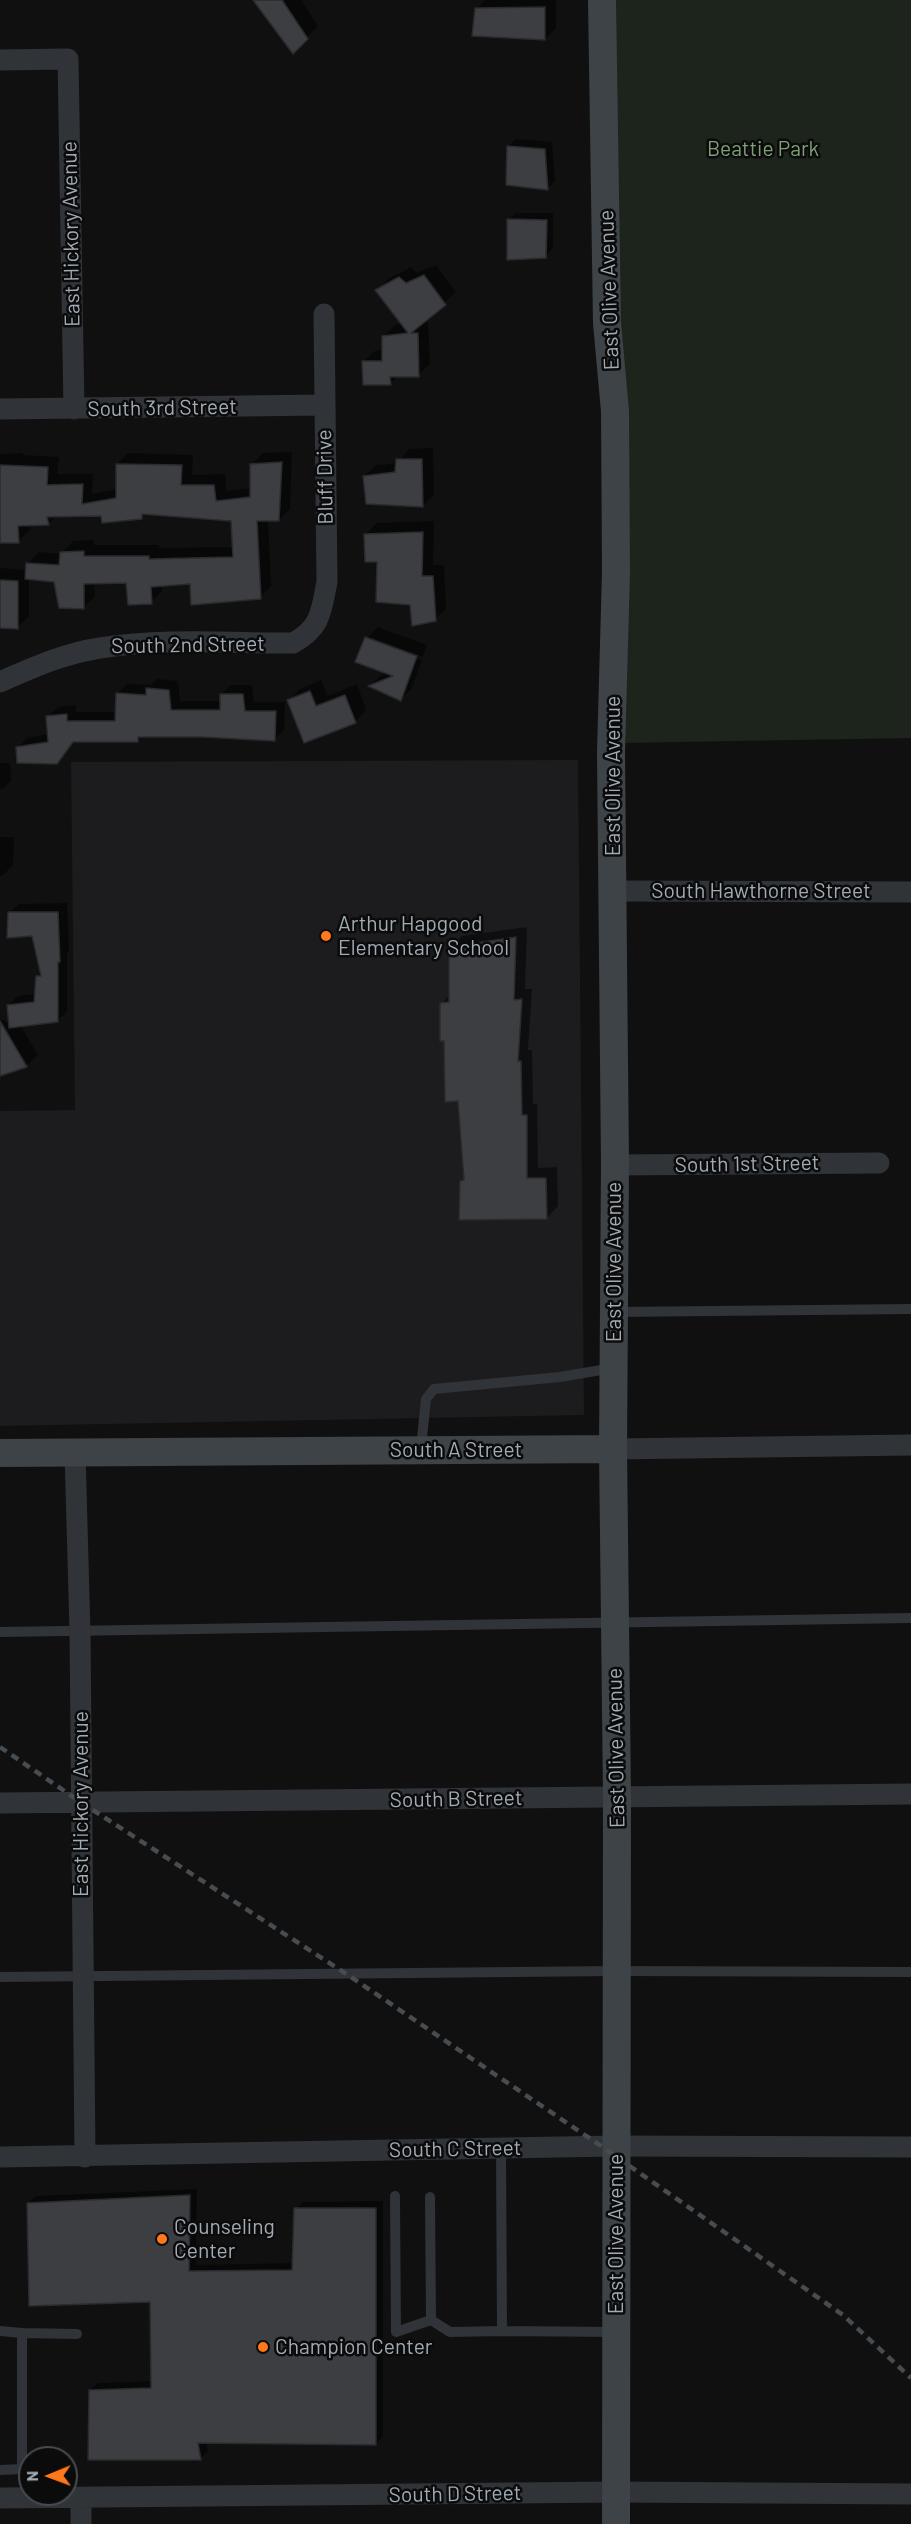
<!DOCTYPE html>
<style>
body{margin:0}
#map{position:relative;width:911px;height:2524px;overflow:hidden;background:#101011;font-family:Barlow,sans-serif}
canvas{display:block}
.north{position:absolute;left:18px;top:2446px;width:60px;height:60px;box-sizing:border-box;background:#0b0b0c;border:2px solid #474b4f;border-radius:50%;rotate:269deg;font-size:16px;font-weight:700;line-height:24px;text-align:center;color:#a0abb4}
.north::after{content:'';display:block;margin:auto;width:21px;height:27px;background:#ff791a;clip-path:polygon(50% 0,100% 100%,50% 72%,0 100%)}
</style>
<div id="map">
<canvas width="911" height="2524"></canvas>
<div class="north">N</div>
</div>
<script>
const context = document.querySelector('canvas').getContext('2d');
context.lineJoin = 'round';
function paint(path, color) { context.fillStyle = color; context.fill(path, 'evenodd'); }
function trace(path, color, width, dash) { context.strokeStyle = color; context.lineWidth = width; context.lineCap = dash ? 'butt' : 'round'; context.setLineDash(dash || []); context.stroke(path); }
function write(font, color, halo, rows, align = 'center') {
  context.font = font + ' Barlow,sans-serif'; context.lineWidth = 5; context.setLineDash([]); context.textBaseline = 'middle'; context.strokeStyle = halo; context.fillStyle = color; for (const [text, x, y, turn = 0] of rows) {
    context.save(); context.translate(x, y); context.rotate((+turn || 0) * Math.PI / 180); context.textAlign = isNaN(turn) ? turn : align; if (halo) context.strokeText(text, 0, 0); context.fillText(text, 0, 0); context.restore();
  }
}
paint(new Path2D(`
 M578 760 584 1415 0 1426V1111L75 1110 71 762Z`), '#1c1c1e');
paint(new Path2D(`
 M614 0H911V738L622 743Z`), '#1c241c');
paint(new Path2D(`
 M254 0H301L318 26 293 52Z
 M485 0H556V28L545 39 476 9Z
 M516 139 552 142 555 181 548 188 508 146Z
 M516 213H553V249L545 256 508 220Z
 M436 265 456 292 421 323 428 322 430 364 418 375H399L390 384 363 362 375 351 383 350V337L395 325 403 324 377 290 388 279 411 267 417 273Z
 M433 448 434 494 423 506 364 476 376 465 397 463 409 449Z
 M292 452 290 509 279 520H268L271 586 260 597 191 583 162 585V591L151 602 127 582H94L95 596 84 607 56 580 29 578V616L17 628 0 627V568L27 570 28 563 39 552 61 554 73 541 94 540V545H159V548L234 547 233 520 146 513 141 518 102 514 57 515 49 524H29L30 530 18 541 0 542V454L23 453V455L59 457 57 474H93L92 494 118 489 117 464 128 453 193 455 192 475 225 474 226 491 252 488V464L263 453Z
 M434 521 433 565H444L446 608 435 620 412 604 378 561 365 535 377 523Z
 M378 627 427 645 423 657 370 637V641L422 660 412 688 401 699 371 685 381 675 387 673 367 638Z
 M157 679 178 681 180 701H221V694L231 685H252L254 702H285L284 730 274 739 142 736 137 741H75L56 763 18 748 27 738 49 734 48 716 58 707 76 705V712H117L118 693 127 684 151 685Z
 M321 680 328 696 357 684 366 710 355 722 289 701 300 689Z
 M0 763H10L11 781 3 789H0Z
 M0 837H14L13 865 2 876H0Z
 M67 903 69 951 67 953V1011L58 1021 20 1025 38 1055 26 1066 0 1075V1019L10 1023 8 1005 18 996 36 994 37 977 41 973 33 935 9 913 19 904Z
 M527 927 525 989H532L528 1050H532L533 1104H537L538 1168 557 1167 558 1206 547 1218 462 1181 465 1178 459 1100 446 1039 442 1003 450 995V948L462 936Z
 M197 2189 196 2265 293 2263 296 2209 303 2202 383 2201V2436L376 2444 206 2442 208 2451 200 2459 90 2390 98 2383 153 2381 152 2300 28 2203 36 2196Z`), '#0007');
const building = new Path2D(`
 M253 0H282L308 39 293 54Z
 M545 7V40L472 36 475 8Z
 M507 146 545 149 548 190 506 185Z
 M507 219 547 220 546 258 507 260Z
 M424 275 446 305 411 333H418L419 377H390L391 385H363L362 361H382V336L408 333 375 290 399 277 406 283Z
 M396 459H422L423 507 366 504 363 476 395 472Z
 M282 462 279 521H257L261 599 191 605 190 584 151 587 152 604 128 605 126 583 84 584V609L59 608 54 582 25 579 26 563 59 565 60 552 84 551V556H149V559L233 557 231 521 142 514V519L102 523 101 516 47 517 49 525 18 526 19 543H0V465L48 467 47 485 83 484 82 504 116 498V464L182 465 181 485H214L216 501 250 497V464Z
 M423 532 422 576H433L436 621 412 626 410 605 376 602 377 562H365L364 534Z
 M0 580 18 581V629L0 628Z
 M365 637 417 656 401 701 368 686 393 676 355 662Z
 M146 688 169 690 171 710H220V694H243L245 711H276L275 741 203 737H138V742H73L57 764 17 763 16 747 48 742 46 716 67 714V721H115L116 693 146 695Z
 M310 691 316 706 345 695 356 723 304 743 287 700Z
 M8 912H58L60 962H58V1022L9 1028 7 1005 34 1002 36 976H41L32 936 7 938Z
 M516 937 514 1000 522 999 518 1061H521L522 1115H527V1178H546L547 1219 459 1220 460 1181 464 1180 458 1101 445 1102 444 1041H440V1003L449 1002V947Z
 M0 1021 27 1067 0 1076Z
 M190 2195 189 2271 292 2270 294 2208H376V2445L198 2443 201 2460H88L89 2390 151 2388 150 2302 29 2306 27 2203Z`);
paint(building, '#3c3e42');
trace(building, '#2a2b2e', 1.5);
trace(new Path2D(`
 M614 1312 911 1309
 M421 1448 426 1399 434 1389 560 1377 613 1368
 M0 1632 911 1618
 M0 1977 617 1971 911 1972
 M395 2196 396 2332 431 2320
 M430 2197 431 2320 450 2332 502 2331 501 2148
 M0 2331 22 2333V2469L0 2470
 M502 2331 616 2332
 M22 2333 77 2334`), '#303337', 10);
trace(new Path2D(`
 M0 60 68 59 74 409
 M0 409 324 405
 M0 682C32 668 65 653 100 648 163 638 229 643 293 643 321 628 321 612 327 582L324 314
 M612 891 911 892
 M615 1165 879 1163
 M613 1449 911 1445
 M75 1452 80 1632 85 2157
 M0 1803 911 1794
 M0 2157 616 2146 911 2147
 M81 2497V2524
 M0 2498 616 2492 911 2494`), '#303337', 21);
trace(new Path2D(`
 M602 0 607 323 615 411 616 572 611 752 615 1165 613 1449 617 1797 616 2524
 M0 1453 613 1449`), '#3e4347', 28);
trace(new Path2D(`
 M0 1747 82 1803 348 1975 601 2146 843 2315 911 2378`), '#474c50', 4.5, [8, 6]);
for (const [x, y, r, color] of [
 [326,936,6,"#ff791a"],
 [162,2239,6,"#ff791a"],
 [263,2347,6,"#ff791a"]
]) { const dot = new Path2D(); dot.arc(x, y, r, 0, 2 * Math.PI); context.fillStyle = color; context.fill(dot); trace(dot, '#0b0b0c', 2); }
write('21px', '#7da174', '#0b0b0c', [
 ["Beattie Park",763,149]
]);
write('21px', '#a0abb4', '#0b0b0c', [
 ["East Hickory Avenue",71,234,-91],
 ["East Olive Avenue",609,290,-92],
 ["South 3rd Street",162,408,-1],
 ["Bluff Drive",325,477,-91],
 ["South 2nd Street",188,645,-1],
 ["East Olive Avenue",613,776,-90],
 ["South Hawthorne Street",761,891],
 ["South 1st Street",747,1164,-1],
 ["East Olive Avenue",614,1262,-90],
 ["South A Street",456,1450],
 ["East Olive Avenue",616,1748,-91],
 ["South B Street",456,1799,-1],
 ["East Hickory Avenue",81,1804,-90],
 ["South C Street",455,2149,-1],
 ["East Olive Avenue",616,2234,-90],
 ["South D Street",455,2494,-1]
]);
write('21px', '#a0abb4', '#0b0b0c', [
 ["Arthur Hapgood",338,924],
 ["Elementary School",338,948],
 ["Counseling",174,2227],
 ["Center",174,2251],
 ["Champion Center",275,2347]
], 'left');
</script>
